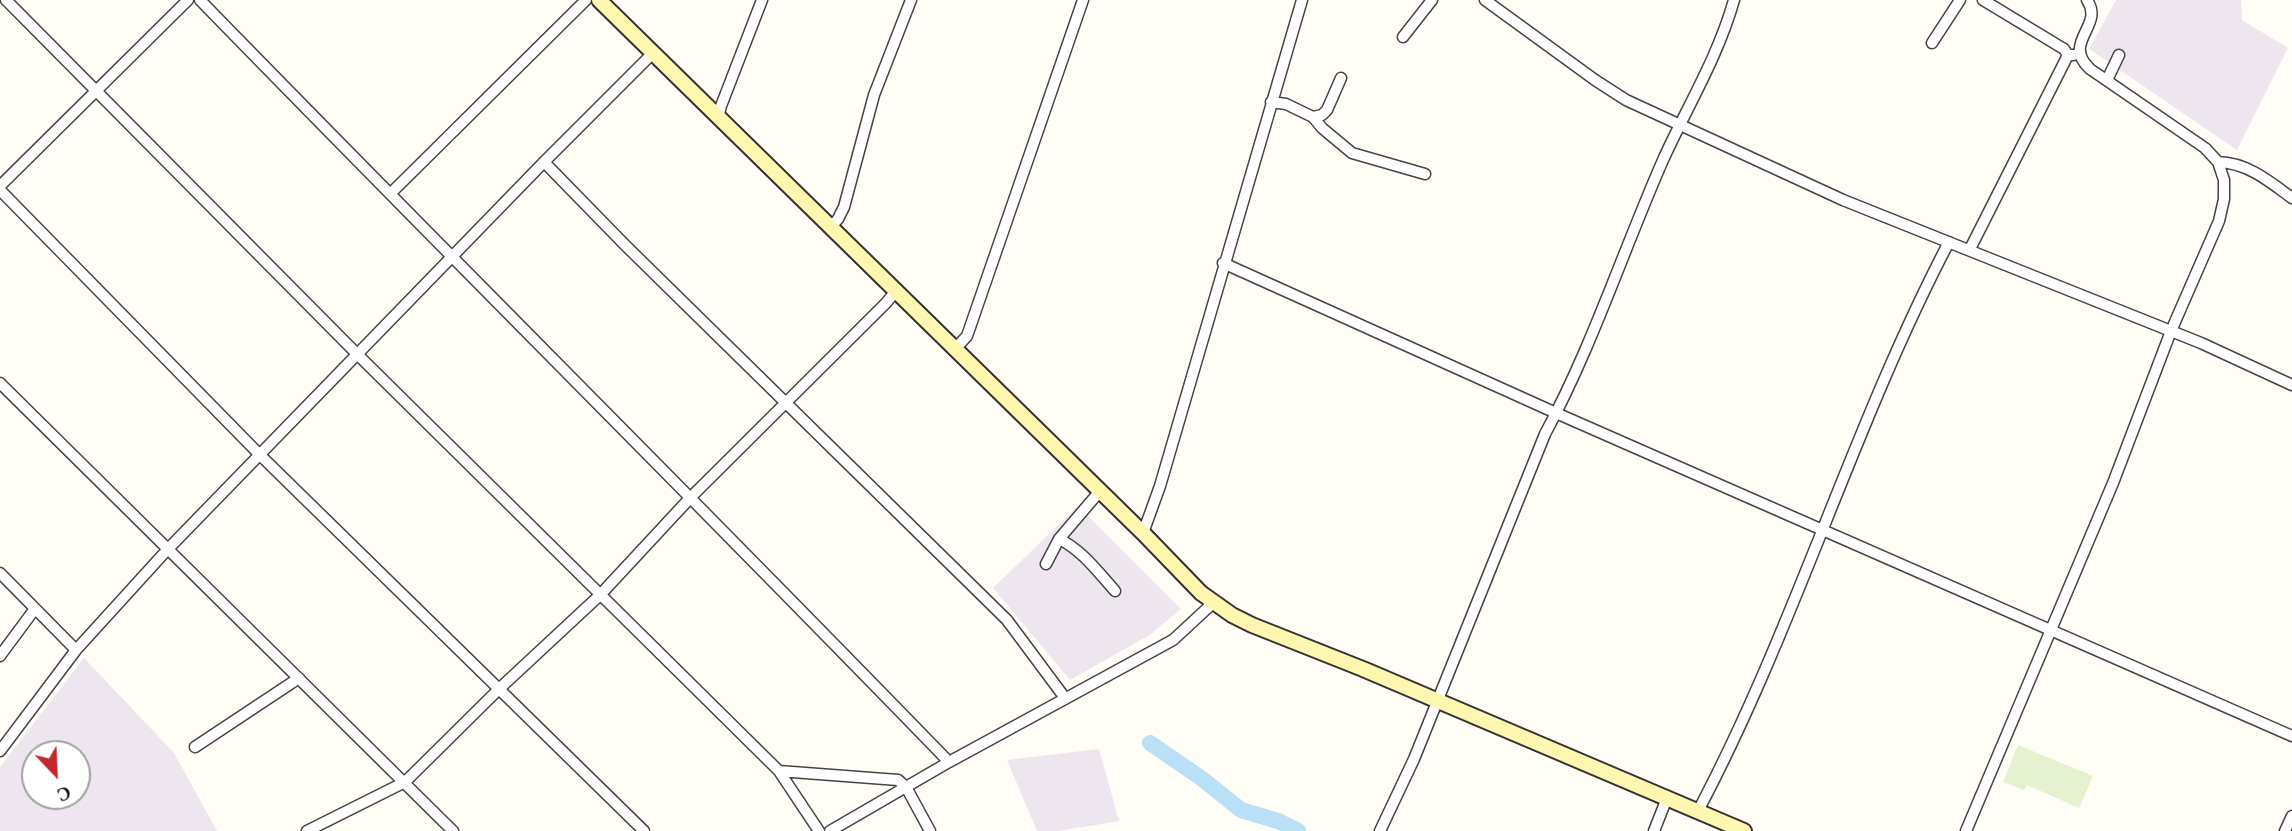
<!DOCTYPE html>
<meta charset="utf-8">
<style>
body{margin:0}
#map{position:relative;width:2292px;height:831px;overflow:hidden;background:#fffdf5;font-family:Spectral,serif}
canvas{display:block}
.north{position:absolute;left:21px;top:740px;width:70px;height:70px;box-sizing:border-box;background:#fff;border:2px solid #a0a0a0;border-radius:50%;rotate:157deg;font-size:19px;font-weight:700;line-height:28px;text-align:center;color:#111}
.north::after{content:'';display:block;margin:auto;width:24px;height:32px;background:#c4262e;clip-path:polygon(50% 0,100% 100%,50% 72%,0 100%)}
</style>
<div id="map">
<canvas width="2292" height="831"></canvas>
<div class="north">С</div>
</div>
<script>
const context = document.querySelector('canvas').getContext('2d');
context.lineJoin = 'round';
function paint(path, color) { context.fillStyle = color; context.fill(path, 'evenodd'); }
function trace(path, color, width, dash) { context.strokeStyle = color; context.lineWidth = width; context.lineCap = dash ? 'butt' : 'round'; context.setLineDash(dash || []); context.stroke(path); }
paint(new Path2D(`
 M2116 0H2241L2242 20 2288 48 2237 150 2089 49Z
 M1078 506 1181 609 1151 634 1070 680 993 588Z
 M84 658 174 753 217 831H0V767ZM35 754H77V796H35Z
 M1099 749 1119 821 1059 831H1037L1007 760Z`), '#eee6ef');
paint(new Path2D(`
 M2018 745 2093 776 2079 808 2027 785 2024 790 2003 782Z`), '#e6f2cf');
trace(new Path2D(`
 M1150 743 1201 778 1241 810 1278 821 1298 831`), '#b9e0f7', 16);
const street = new Path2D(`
 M6 0 358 355 779 771 819 831
 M200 0C448 255 701 506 949 762
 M1485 0 1595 80 1626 100 1843 200 2201 343 2292 385
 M1983 0 2064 49 2068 55H2074
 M1403 37 1432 0
 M1932 43 1960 0
 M2107 80 2119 55
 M1271 102 1286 104 1313 117 1322 115 1327 110 1341 78
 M1313 117 1322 128 1352 153 1425 174
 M718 118 721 106 762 0
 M544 162 625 245 1007 620 1065 698
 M2218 162C2248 163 2269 181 2292 198
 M0 186 188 0
 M0 190 260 455 644 831
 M390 194 586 0
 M830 228 838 219 844 207 874 95 911 0
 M1970 249 2068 55
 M1223 263 1556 413 2292 736
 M955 349 967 336 1083 0
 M0 383 453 831
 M1143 533 1160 486 1302 0
 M1059 539C1082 550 1098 572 1115 591
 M1046 564 1059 539 1100 491
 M0 573 76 650
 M0 656 34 610
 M195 747 299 678
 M0 751 76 650 167 550 544 162 653 53
 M779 771 898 780 906 787 930 831
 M1698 811C1795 628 1853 425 1949 242
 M307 831 405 782 499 689 600 595 691 497 886 303 895 292
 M830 831 949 762 1173 640 1213 603
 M1380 831 1414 759 1545 434C1592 347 1623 251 1663 160 1687 107 1718 57 1734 0
 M1654 831 1667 798
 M1966 831 2113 483 2171 331 2219 221 2224 199V180L2218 162 2205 148 2090 69C2061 42 2105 26 2087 0
 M2285 831 2292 816`);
const secondary = new Path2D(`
 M599 0 1143 533 1201 593 1232 615 1252 625 1363 669 1744 831`);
trace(street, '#444', 13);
trace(secondary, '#333', 18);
trace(street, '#fff', 10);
trace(secondary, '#fff6b0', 14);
</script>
